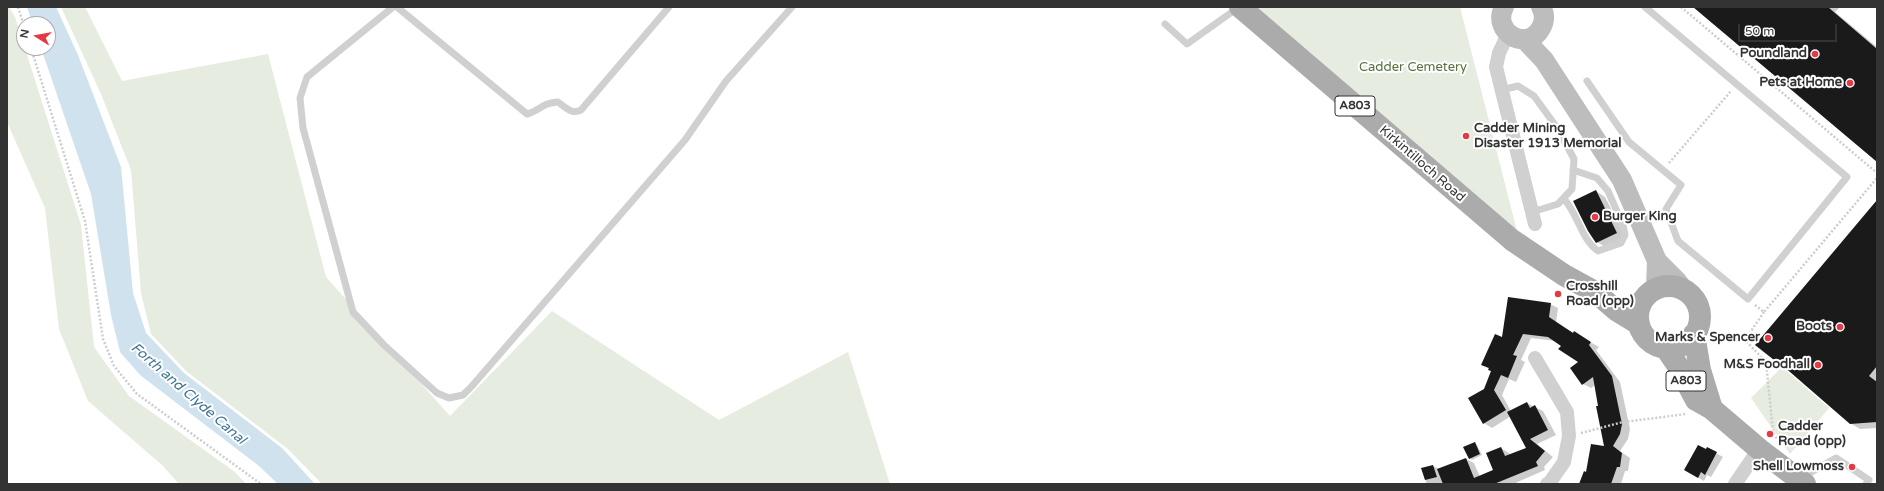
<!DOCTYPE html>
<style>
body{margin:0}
#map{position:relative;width:1884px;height:491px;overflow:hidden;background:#fff;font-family:"Varela Round",sans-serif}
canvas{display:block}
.frame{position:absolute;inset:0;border:8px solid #333;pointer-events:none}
.north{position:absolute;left:16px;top:16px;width:40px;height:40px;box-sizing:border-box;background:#fff;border:1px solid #adadad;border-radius:50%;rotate:281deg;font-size:11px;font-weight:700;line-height:16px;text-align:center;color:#333}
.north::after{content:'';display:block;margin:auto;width:14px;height:18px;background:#e63946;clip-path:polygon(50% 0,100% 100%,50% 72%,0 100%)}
.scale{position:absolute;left:1738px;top:24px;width:99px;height:18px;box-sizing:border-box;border:2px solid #333;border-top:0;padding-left:5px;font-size:12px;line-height:14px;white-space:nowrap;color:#333;-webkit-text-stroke:3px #fff;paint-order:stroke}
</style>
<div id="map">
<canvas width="1884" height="491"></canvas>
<div class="frame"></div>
<div class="north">N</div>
<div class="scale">50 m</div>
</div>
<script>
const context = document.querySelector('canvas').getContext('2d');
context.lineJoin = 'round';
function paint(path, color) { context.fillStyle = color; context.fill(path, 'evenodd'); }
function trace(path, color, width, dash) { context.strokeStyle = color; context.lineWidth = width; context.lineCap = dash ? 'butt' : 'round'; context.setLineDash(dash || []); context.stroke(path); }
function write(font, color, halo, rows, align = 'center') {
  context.font = font + ' "Varela Round",sans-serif'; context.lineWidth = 4; context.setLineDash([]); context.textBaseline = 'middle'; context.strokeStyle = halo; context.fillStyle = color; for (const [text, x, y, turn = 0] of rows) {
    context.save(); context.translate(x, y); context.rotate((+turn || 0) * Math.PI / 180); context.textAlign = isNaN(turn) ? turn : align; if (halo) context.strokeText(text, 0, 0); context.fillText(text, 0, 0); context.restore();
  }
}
paint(new Path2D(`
 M7 7H9L15 17 81 225 94 347 129 396 235 472 246 484H179L162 465 88 401 59 329 45 208 7 122Z
 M61 7H85L122 81 268 54 326 277 450 416 552 311 719 420 848 352 890 484H322L288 449 186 371 151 334 141 293 131 170 101 94Z
 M1247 7H1460L1519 239Z
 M1782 367 1829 408 1790 454 1751 398Z`), '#e6ecdf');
paint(new Path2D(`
 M27 7H56L78 55 121 167 133 293 146 333 184 373 282 448 315 484H278L259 466 140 375 120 352 111 315 91 194 41 48H48V24H33Z`), '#cfe2ee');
paint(new Path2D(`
 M1695 7H1840L1835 12 1877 47V160Z
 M1596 191 1605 197 1626 238 1607 248 1597 242Z
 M1877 201V428L1860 429 1850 423 1783 364 1757 345Z
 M1550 304 1558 308 1556 323 1599 347 1596 350 1620 382 1630 429 1628 439 1620 451 1630 458 1628 471H1625L1621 484H1580L1605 448 1595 385 1591 388 1583 384 1580 362 1562 345 1556 341 1531 338 1521 360 1525 362 1516 382 1509 379 1502 395 1511 411 1527 403 1543 411 1556 435 1537 444 1553 457 1544 467 1545 470 1513 484H1427L1422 469 1433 466 1439 469 1466 459 1474 463 1480 477 1494 470 1501 448 1509 453 1510 455 1528 448 1511 416 1492 428 1484 423 1485 389 1492 371 1483 365 1503 338Z
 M1475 443 1477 445 1482 455 1472 460 1469 458Z
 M1707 448 1723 457 1711 477 1707 475 1704 481 1685 470Z`), '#0003');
paint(new Path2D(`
 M1693 7H1828L1877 49V162Z
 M1596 190 1617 233 1596 243 1588 231 1573 201Z
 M1877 200V366L1869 376 1877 382V422L1850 424 1775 359 1774 360 1755 345Z
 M1508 297 1551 303 1549 317 1573 333 1574 331 1591 342 1589 345 1612 376 1622 424 1620 434 1613 446 1622 453 1620 467H1617L1611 484H1579L1584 471 1586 472 1591 444 1604 446 1596 406H1598L1593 377 1582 385 1570 368 1578 362 1558 349 1561 346 1548 337 1523 334 1513 355 1517 356 1508 378 1501 375 1494 390 1506 410 1483 424 1468 398 1484 389 1491 371 1488 370 1489 368 1481 365 1495 334 1502 337Z
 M1527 402 1530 408 1535 405 1548 430 1530 439 1545 451 1536 462 1538 466 1494 484H1443L1437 469 1466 458 1474 478 1493 470 1486 453 1501 447 1505 456 1526 448 1507 412Z
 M1475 442 1480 454 1469 459 1463 447Z
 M1698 445 1706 449 1707 447 1717 452 1705 475 1701 472 1698 478 1684 470Z
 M1433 465 1437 477 1425 480 1421 468Z`), '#1a1a1a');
trace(new Path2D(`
 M18 7 24 26
 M1681 7 1877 173
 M31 48 85 221 103 339 114 366 137 394 261 484
 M1669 163 1731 91
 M1755 305 1764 312 1877 178
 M1764 312 1745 340 1766 362 1773 432 1778 441
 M1581 433 1623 422 1686 414`), '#cdcdcd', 2.5, [2, 2]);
trace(new Path2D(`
 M393 7 307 77 300 98 303 128 353 312 384 345 437 393 449 398 463 395 472 386 685 140 726 81 792 7
 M397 7 527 114C540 111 541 103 558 102 565 107 572 115 581 110L669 7
 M1165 24 1187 44 1239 7
 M1587 81 1629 142 1681 185 1666 209 1678 241 1748 299 1847 177 1645 7
 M1501 90 1518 86 1534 96 1558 129 1574 159 1572 189 1558 204 1532 212
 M1564 199C1578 214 1581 239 1598 251L1621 243 1625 235 1623 225 1608 191 1597 178 1573 170
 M1801 478 1836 458 1869 480 1866 484`), '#d0d0d0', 7);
trace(new Path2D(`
 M1508 34 1499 53 1496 67 1535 224
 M1535 358 1567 412 1569 436 1564 462 1550 482 1547 484
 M1735 484 1759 449`), '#d0d0d0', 14);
trace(new Path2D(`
 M1504 7C1491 32 1527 53 1541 28 1545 21 1545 14 1541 7
 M1524 39 1544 60 1622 180 1657 261 1677 281 1683 289
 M1656 288 1657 261`), '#bdbdbd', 20);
trace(new Path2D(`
 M1240 7 1512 240 1564 275 1595 292 1616 310 1639 324
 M1638 317a31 31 0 1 1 62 0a31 31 0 1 1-62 0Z
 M1694 334 1700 370 1712 409
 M1665 347 1678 366 1696 400 1712 409 1759 449 1805 484`), '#ababab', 22);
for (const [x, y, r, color] of [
 [1815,54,4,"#e63946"],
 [1850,83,4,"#e63946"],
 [1466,136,4,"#e63946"],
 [1595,217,4,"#e63946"],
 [1558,294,4,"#e63946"],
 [1840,327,4,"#e63946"],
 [1768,338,4,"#e63946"],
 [1818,365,4,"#e63946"],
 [1770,434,4,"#e63946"],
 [1852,467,4,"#e63946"]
]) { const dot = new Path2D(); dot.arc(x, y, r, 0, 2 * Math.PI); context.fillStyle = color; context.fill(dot); trace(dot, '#fff', 1.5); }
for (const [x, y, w] of [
 [1355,106,40],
 [1686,381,40]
]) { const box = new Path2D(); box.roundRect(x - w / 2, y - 10, w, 20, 3); context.fillStyle = '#fff'; context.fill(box); trace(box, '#333', 1); }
write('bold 12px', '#333', null, [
 ["A803",1355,106],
 ["A803",1686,381]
]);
write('bold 13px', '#333', '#fff', [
 ["Poundland",1807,54],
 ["Pets at Home",1842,83],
 ["Cadder Mining",1474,129,"left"],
 ["Disaster 1913 Memorial",1474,144,"left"],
 ["Burger King",1603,217,"left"],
 ["Crosshill",1566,287,"left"],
 ["Road (opp)",1566,302,"left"],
 ["Boots",1832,327],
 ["Marks & Spencer",1760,338],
 ["M&S Foodhall",1810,365],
 ["Cadder",1778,427,"left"],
 ["Road (opp)",1778,442,"left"],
 ["Shell Lowmoss",1844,467]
], 'right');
write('13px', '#56703f', '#fff', [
 ["Cadder Cemetery",1413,68]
]);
write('13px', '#333', '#fff', [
 ["Kirkintilloch Road",1422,164,41]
]);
write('italic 14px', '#3f7597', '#fff', [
 ["Forth and Clyde Canal",188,394,41]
]);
</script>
